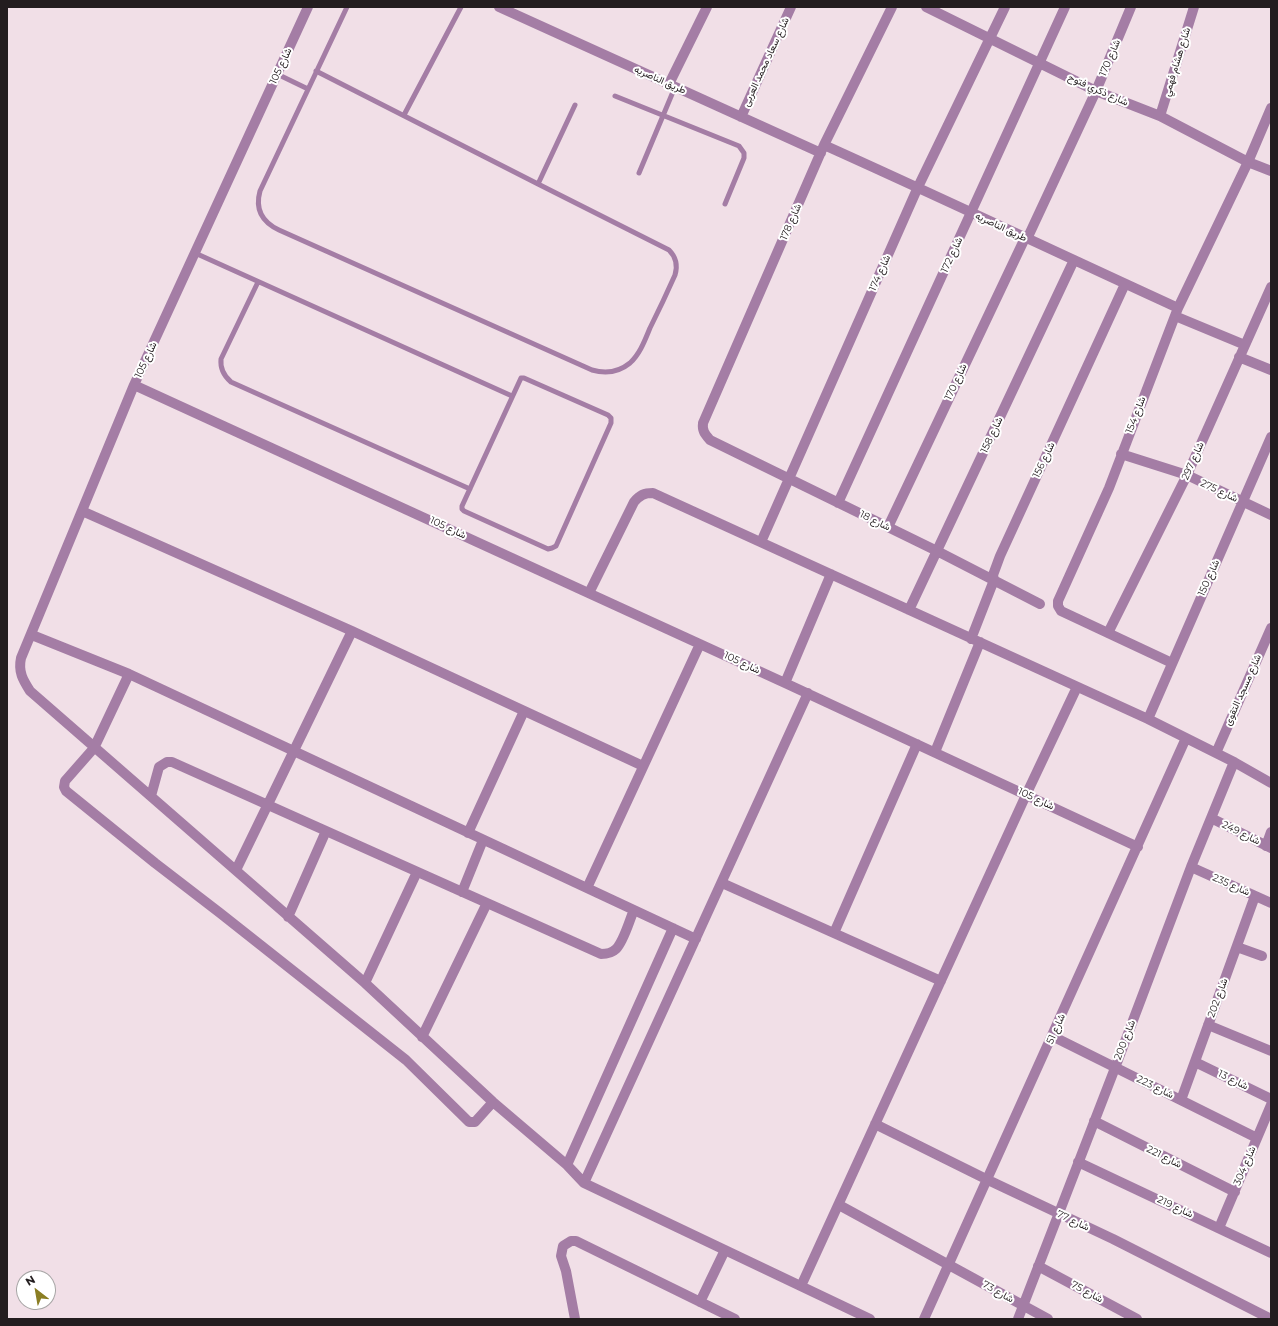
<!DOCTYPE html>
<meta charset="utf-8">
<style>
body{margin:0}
#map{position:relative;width:1278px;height:1326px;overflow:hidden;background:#f1dfe7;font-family:Montserrat,sans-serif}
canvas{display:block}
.frame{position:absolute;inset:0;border:8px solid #231d1f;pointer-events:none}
.north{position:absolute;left:16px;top:1270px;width:40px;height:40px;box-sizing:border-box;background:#fff;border:1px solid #a7a5a5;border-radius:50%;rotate:329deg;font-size:11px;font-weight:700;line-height:16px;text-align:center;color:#231d1f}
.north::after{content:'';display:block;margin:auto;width:14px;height:18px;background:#8b7e24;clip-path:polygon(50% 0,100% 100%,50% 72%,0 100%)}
</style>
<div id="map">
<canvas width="1278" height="1326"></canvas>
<div class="frame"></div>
<div class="north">N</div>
</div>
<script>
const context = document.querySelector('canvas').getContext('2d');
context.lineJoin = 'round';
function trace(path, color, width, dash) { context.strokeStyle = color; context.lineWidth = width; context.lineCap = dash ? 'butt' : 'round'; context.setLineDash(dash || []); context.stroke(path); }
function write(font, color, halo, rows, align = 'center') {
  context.font = font + ' Montserrat,Vazirmatn,sans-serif'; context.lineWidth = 4; context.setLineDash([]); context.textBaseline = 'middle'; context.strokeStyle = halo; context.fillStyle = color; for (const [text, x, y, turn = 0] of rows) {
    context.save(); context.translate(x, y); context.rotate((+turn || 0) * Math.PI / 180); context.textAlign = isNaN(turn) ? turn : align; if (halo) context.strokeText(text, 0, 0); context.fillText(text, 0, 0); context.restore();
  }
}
trace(new Path2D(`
 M316 71 538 184 669 250C676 257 678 265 675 275 667 293 659 310 650 328 645 340 640 354 630 363 619 372 606 374 592 370L279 230C262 222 255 209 260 191L347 7
 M277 74 308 89
 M615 96 739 146 744 153V158L725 204
 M404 115 461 7
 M639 173 675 87
 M538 184 575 105
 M195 253 512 396
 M258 282 221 359C220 369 224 376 231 382L470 489
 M521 378H524L608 415 611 418V423L556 546 552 548 548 549 464 511 462 509V506Z`), '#a47da5', 5);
trace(new Path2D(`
 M308 7 134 385 785 683 1138 847
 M499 7 821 153
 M892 7 824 145 703 423C702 431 705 434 710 440L937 551 1040 604
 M926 7 1096 91 1160 116 1248 162 1271 171
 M669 84 707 7
 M1160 116 1194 7
 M741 117 791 7
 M824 145C942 198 1060 254 1178 308
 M1027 239 1096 91 1131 7
 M1175 316 1245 345
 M1239 357 1271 370
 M134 385 21 658C18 672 23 680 30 691L365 983 493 1102 567 1165 584 1183 870 1319
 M1121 454 1187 475 1271 515
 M838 503 1065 7
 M82 511 352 631 643 766
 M888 527 1025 238
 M761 542 918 187 1005 7
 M589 593 634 502C640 495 644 493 653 493L1148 719 1234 762 1271 783
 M909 610 1074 260
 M1108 633 1187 475 1271 287
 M32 635 129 674 696 939
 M971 639 994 580 993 575 1000 556 1125 284
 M1172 663 1061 611 1058 606V601L1109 488 1178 308 1248 162 1271 108
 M129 674 94 748 65 781 64 787 66 791 155 863 220 913 406 1060 469 1122H475L493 1102
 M785 683 831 574
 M1148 719 1271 437
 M935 752 980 642
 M1216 753 1271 628
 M151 796 159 767 167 762H172L601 954C606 954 612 953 616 949 624 941 629 921 634 910
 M1211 818 1271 848
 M468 833 524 711
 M1266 846 1271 832
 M1191 867 1271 903
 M236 870 352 631
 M722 883 941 981
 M587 888 700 644
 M462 892 483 840
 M288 917 326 831
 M834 933 917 744
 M1237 947 1262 956
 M365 983 417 872
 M1208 1025 1271 1051
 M1052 1036 1257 1138
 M422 1037 487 903
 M1195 1062 1271 1099
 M1181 1100 1255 896
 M1094 1121 1235 1192
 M875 1124 988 1180 1113 1239 1271 1319
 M1078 1162 1271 1253
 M567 1165 673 928
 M584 1183 808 693
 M839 1205 1048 1319
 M1219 1228 1271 1105
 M1038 1266 1137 1319
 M801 1286 1026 795 1077 687
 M700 1302 725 1250
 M575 1319 566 1271 561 1256 563 1246 571 1241H576L735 1319
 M924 1319 1186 738
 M1018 1319 1115 1068 1191 867 1234 762`), '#a47da5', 10);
write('10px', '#231d1f', '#fff', [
 ["شارع 170",1110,58,-67],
 ["شارع سعاد محمد العربى",766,62,-65],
 ["شارع هشام فهمي",1177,62,-73],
 ["شارع 105",281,66,-65],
 ["طريق الناصريه",660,80,24],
 ["شارع ذكري فتوح",1098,90,24],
 ["شارع 178",791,222,-67],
 ["طريق الناصريه",1001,227,25],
 ["شارع 172",952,255,-65],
 ["شارع 174",880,273,-66],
 ["شارع 105",146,360,-65],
 ["شارع 170",956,382,-65],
 ["شارع 154",1136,415,-69],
 ["شارع 158",992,435,-65],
 ["شارع 156",1044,460,-65],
 ["شارع 297",1193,461,-66],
 ["شارع 275",1219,491,25],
 ["شارع 18",875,521,26],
 ["شارع 105",448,528,25],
 ["شارع 150",1209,578,-66],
 ["شارع 105",742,663,25],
 ["شارع مسجد التقوى",1243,690,-66],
 ["شارع 105",1036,799,25],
 ["شارع 249",1241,833,26],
 ["شارع 235",1231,885,24],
 ["شارع 202",1218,998,-70],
 ["شارع 51",1056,1029,-66],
 ["شارع 200",1125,1040,-69],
 ["شارع 13",1233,1080,26],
 ["شارع 223",1155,1087,26],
 ["شارع 221",1164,1157,27],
 ["شارع 304",1245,1166,-67],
 ["شارع 219",1175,1207,25],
 ["شارع 77",1073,1221,25],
 ["شارع 73",998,1292,29],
 ["شارع 75",1087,1292,28]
]);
</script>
